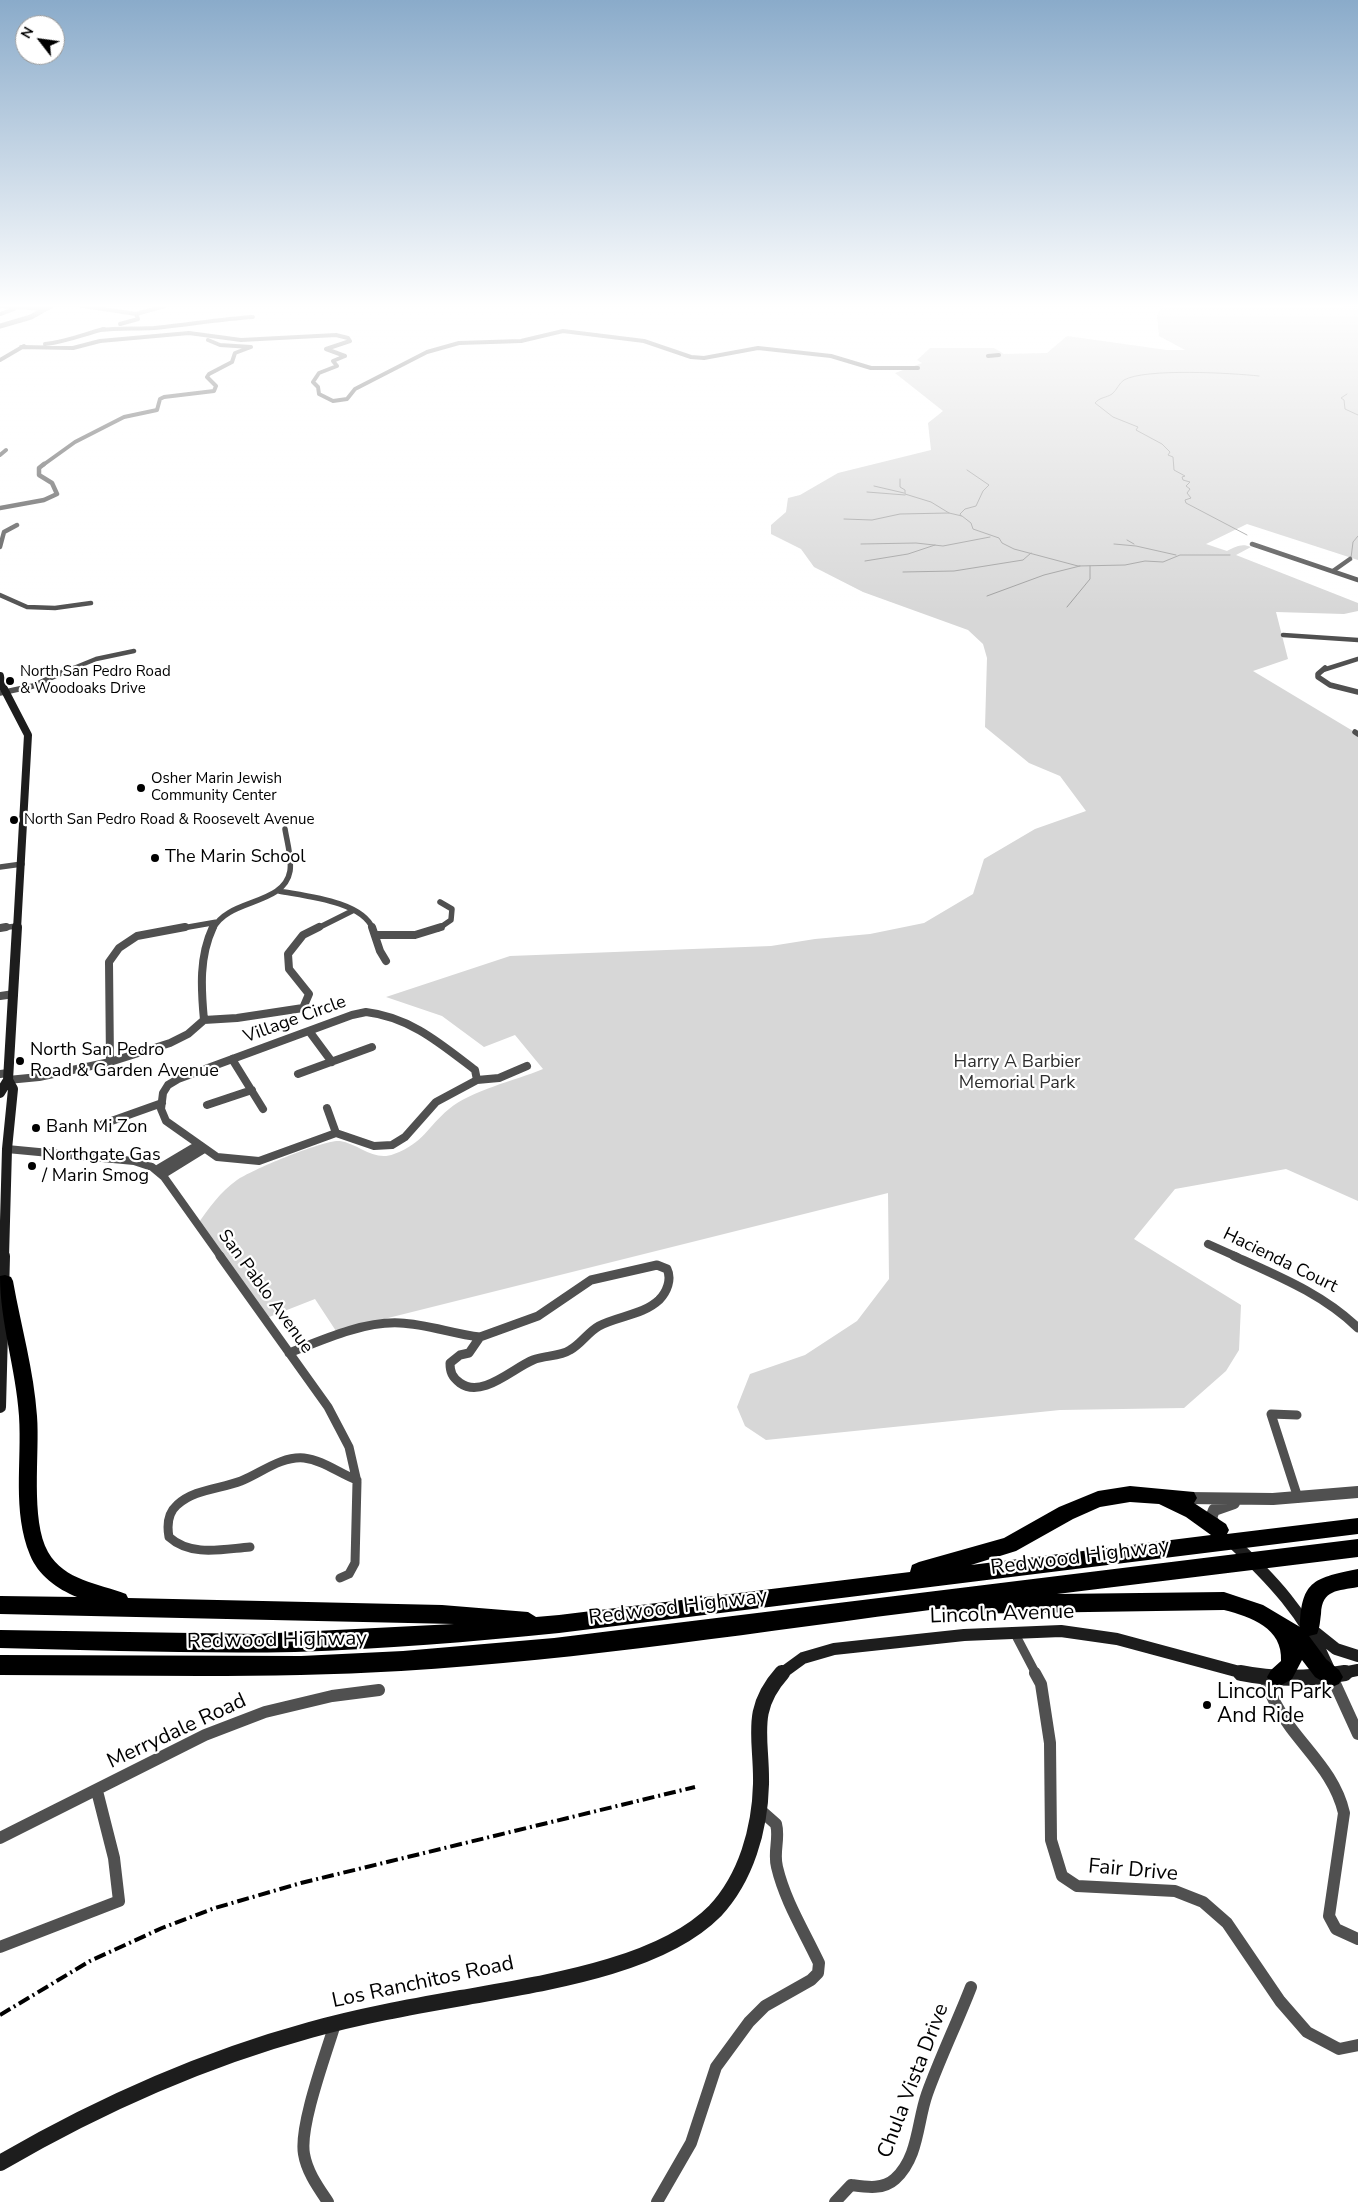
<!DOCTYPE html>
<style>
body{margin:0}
#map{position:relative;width:1358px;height:2202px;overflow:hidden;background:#fff;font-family:"Nunito Sans",sans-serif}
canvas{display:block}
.north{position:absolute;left:15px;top:15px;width:50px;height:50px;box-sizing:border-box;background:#fff;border:1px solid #999;border-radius:50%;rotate:300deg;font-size:14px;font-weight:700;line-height:20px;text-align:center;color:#000}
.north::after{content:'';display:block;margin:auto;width:18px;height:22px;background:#000;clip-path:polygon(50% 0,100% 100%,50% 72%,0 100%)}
</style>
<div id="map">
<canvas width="1358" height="2202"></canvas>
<div class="north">N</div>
</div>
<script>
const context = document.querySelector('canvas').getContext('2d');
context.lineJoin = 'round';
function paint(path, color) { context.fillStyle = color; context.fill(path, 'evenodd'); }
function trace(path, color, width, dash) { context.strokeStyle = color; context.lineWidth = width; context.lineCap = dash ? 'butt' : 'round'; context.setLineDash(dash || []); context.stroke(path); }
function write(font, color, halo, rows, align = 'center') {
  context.font = font + ' "Nunito Sans",sans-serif'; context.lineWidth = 4.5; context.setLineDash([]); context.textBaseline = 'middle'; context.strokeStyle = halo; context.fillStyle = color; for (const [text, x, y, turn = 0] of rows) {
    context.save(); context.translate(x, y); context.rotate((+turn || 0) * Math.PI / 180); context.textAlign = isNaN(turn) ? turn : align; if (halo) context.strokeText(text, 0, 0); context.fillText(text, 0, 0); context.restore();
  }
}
paint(new Path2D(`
 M1165 304H1328L1358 308V560L1247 524 1206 544 1227 551C1236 547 1241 543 1251 547L1236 555 1358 603V611L1344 614 1276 612 1288 659 1253 671 1358 734V1201L1286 1169 1175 1189 1134 1239 1241 1305 1239 1350 1226 1371 1184 1408 1060 1410 766 1440 745 1426 737 1407 750 1374 805 1355 857 1321 889 1279 888 1193 336 1331 315 1299 264 1319 197 1225C209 1208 220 1192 237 1180 251 1170 325 1139 340 1141 359 1144 374 1162 394 1154 424 1143 427 1127 449 1109 472 1090 514 1081 543 1069L515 1035 484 1047 442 1016 386 997 510 956 771 946 815 939 870 934 924 923 973 894 984 859 1035 829 1086 811 1060 776 1029 763 985 727 987 658 983 644 968 630 863 592 814 567 801 549 771 534V525L786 512 788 498 800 495 838 473 931 450 928 423 943 411 895 373 922 363 917 360 930 348H994L1004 354 1047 353 1067 336 1167 350H1185L1159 336 1157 315Z`), '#d7d7d7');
trace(new Path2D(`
 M1347 394 1341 398 1344 400 1345 409 1358 415
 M900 479V487L905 490V494L931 502 949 513 962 516 971 523 973 529 999 538 1002 543 1014 549 1078 566 1125 565 1145 561 1163 562 1180 555H1230
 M874 486 904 493
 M867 492 905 495
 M961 516 960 514 965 509 976 506 983 491 989 485 967 470
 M844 519 872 520 900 514 949 513
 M1247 535 1186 503 1185 500 1191 498 1187 493 1190 489 1186 486 1190 482 1183 480 1182 477 1185 476 1174 470 1173 457 1168 455 1170 452 1162 444 1136 430 1138 427 1113 417 1095 403C1100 397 1106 398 1112 394 1117 390 1119 383 1124 380 1145 368 1232 373 1259 376
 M1127 540 1134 544
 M861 544 916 543 943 546 990 537
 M1114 544 1136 546 1176 555
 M1351 558 1353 542 1358 536
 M865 561 908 554 935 545
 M903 572 954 571 1023 560 1031 553
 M987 596 1044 575 1080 566
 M1067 607 1090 579V566`), '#9e9e9e', 1);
trace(new Path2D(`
 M70 304 136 314 165 306 136 304
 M0 306 45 309
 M0 314 14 309
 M120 324 138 319 136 314
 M100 330C118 328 136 329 154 328 187 325 220 319 253 317
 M45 344C66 342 84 334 104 329
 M21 347 73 348 100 341 189 333 241 340 336 335 348 338 350 341 326 349 345 356 333 361 337 366 319 373 313 382 318 387 319 394 333 401 347 399 355 389 427 352 459 343 521 341 563 331 644 341 691 357 704 358 758 348 831 356 871 368H918
 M988 356 999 355
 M0 360 24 346
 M0 455 6 450
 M43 465 75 442 124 417 157 410 160 399 164 397 214 391 216 386 207 377 209 374 232 362 235 353 251 347 220 345 208 340`), '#505050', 4);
trace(new Path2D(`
 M0 508 44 500 57 494 52 483 39 475V468L44 464
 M1252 544 1358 580
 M0 547 4 532 17 525
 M1333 571 1350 559
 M0 595 27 607 55 608 91 603
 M1283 635 1358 640
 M69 670 96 659 134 651
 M1323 670 1358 659`), '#505050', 4.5);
trace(new Path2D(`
 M1325 668 1318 674V677L1330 685 1358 692
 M0 693 33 686 72 668
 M1355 732 1358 734
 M0 867 22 864
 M279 891C305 896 362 901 373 929
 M0 928 17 926
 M177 929 217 922
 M213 929C228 898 284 906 290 871 292 858 287 842 285 829
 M316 929 354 910
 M438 929 451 920 452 909 440 902`), '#505050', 5.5);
trace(new Path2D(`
 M372 927 380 951 386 961
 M0 928 6 927
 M376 935H415L441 927
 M0 996 14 994
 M366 1012C410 1017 441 1044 475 1070L477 1080 436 1102 405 1137 392 1145 374 1146 336 1133 259 1161 217 1157 166 1121 161 1109 163 1093 168 1085 178 1079 352 1015Z
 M204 1020 237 1018 303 1008 309 994 289 969 288 954 303 935 319 927
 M309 1031 332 1062
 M232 1059 263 1109
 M110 1062 109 962 119 948 137 936 185 927
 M0 1074 8 1073
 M298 1074 372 1047
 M8 1080 39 1077 110 1062 170 1043 188 1034 204 1020C201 988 199 957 213 927
 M477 1080 499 1078 527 1066
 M207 1105 252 1090
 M327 1108 336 1133
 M103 1124 162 1103
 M7 1149 134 1161 152 1167 164 1177 221 1257
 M156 1170 198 1145
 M162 1175 204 1149
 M1208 1244 1237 1257`), '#505050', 8);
trace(new Path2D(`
 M220 1256 328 1407 349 1447 357 1482 355 1563 349 1574 340 1578
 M1234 1256C1278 1276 1323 1294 1358 1328
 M657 1265 667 1269C672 1279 667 1292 659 1300 643 1315 618 1316 599 1326 588 1332 581 1344 570 1350 559 1357 545 1355 533 1360 513 1368 482 1399 460 1383 452 1377 450 1372 450 1363L460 1355 469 1353 480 1337 538 1316 591 1280Z
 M289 1353C322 1340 364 1321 400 1323 427 1324 453 1334 480 1337
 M1297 1415 1271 1414 1298 1498
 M250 1547C223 1549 191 1557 169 1537 167 1526 168 1513 177 1505 194 1489 220 1489 241 1481 261 1473 281 1456 304 1458 323 1460 340 1474 357 1480
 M1014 1632 1036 1674`), '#505050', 9);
trace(new Path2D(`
 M1035 1673 1041 1684 1050 1743 1051 1840 1062 1876 1077 1886 1175 1891 1203 1902 1227 1923 1280 2001 1307 2032 1339 2049 1358 2045
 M1264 1676C1270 1695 1279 1712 1291 1728 1312 1756 1336 1778 1344 1813L1329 1916 1336 1929 1358 1939
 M1332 1677 1358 1734
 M0 1838 205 1735 265 1712 332 1696 379 1690
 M0 1947 119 1901 114 1858 97 1791
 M328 2202C318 2187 307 2172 304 2154 299 2126 326 2054 335 2024
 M657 2202 691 2143 716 2067 749 2022 765 2006 811 1980 818 1973 819 1963C804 1931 785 1901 777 1867 773 1852 780 1838 776 1824L759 1809
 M835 2202 851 2185C866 2187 883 2190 895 2179 919 2157 917 2122 927 2094 940 2058 957 2023 971 1987`), '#505050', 12);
trace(new Path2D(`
 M0 326 31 317 54 304`), '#505050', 5);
trace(new Path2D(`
 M1187 1498 1273 1499 1358 1492
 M1215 1525 1211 1518 1214 1510 1234 1503`), '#505050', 12);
trace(new Path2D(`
 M0 676 1 683 28 735 17 929`), '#1d1d1d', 8);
trace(new Path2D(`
 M0 1093 8 1080 17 927
 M4 1257 7 1149 13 1089 8 1080`), '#1d1d1d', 10);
trace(new Path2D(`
 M0 1407 4 1256
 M1230 1540C1271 1578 1306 1615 1328 1667
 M1316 1633 1336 1649 1358 1656
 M781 1674 803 1658 834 1649 964 1635 1061 1631 1117 1639 1247 1674
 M1338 1674 1358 1670`), '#1d1d1d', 12);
trace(new Path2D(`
 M1241 1673C1275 1680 1310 1679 1345 1673
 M0 2163C98 2106 201 2060 310 2030 360 2016 410 2007 461 1998 537 1984 659 1968 715 1911 746 1878 760 1829 761 1784 762 1738 748 1711 782 1673`), '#1d1d1d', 16);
paint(new Path2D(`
 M5 1275 11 1277 13 1281C21 1326 34 1371 37 1416 40 1453 30 1520 48 1552 65 1581 98 1583 126 1594L128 1598 442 1605 528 1612 536 1617 559 1615 910 1572 912 1565 919 1562 1004 1538 1059 1507 1098 1491 1130 1486 1194 1492 1197 1498 1194 1503 1226 1524 1229 1530 1227 1534 1358 1518V1534L559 1633C471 1642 383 1649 295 1652 197 1654 98 1650 0 1648V1630L257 1634 454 1624 0 1614V1596L77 1597C57 1589 38 1575 30 1555 12 1511 22 1463 19 1416 16 1369 0 1323 0 1276ZM1130 1502 1159 1504 1186 1517 1211 1535 971 1565 1016 1551 1073 1519 1100 1507Z
 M1358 1539V1557L1057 1594 1224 1592 1263 1605 1300 1627C1301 1579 1316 1578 1358 1569V1587C1338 1591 1322 1589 1321 1614 1320 1621 1320 1627 1317 1634L1309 1636 1326 1659 1339 1670 1343 1677 1339 1684 1332 1687 1315 1677 1302 1660 1292 1679 1278 1687 1271 1684 1267 1677 1271 1670 1281 1661C1283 1628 1251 1617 1224 1610L954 1614 947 1611 945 1608C764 1631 583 1660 401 1671 267 1679 134 1675 0 1675V1655L301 1656 403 1651 554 1638Z`), '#000');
trace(new Path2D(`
 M0 2015 90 1961 162 1928 215 1908 301 1883 695 1787`), '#000', 4, [12, 4, 2, 4]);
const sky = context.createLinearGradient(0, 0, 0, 612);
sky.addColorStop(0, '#8aabca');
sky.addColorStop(0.5, '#fff');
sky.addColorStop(1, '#ffffff00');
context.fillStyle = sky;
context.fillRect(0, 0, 1358, 612);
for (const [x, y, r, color] of [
 [10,681,5,"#000"],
 [141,788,5,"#000"],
 [14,820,5,"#000"],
 [155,858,5,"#000"],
 [20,1061,5,"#000"],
 [36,1128,5,"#000"],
 [32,1166,5,"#000"],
 [1207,1705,5,"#000"]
]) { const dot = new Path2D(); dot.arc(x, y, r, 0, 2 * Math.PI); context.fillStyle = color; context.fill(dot); trace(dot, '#fff', 2); }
write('15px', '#000', '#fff', [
 ["North San Pedro Road",20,672],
 ["& Woodoaks Drive",20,689],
 ["Osher Marin Jewish",151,779],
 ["Community Center",151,796],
 ["North San Pedro Road & Roosevelt Avenue",24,820]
], 'left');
write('18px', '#000', '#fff', [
 ["The Marin School",165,858],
 ["North San Pedro",30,1051],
 ["Road & Garden Avenue",30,1072],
 ["Banh Mi Zon",46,1128],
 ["Northgate Gas",42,1156],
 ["/ Marin Smog",42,1177]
], 'left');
write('18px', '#000', '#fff', [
 ["Village Circle",295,1020,-20],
 ["Hacienda Court",1280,1261,26],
 ["San Pablo Avenue",265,1292,54]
]);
write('18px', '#2e2e2e', '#fff', [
 ["Harry A Barbier",1017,1063],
 ["Memorial Park",1017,1084]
]);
write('21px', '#000', '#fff', [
 ["Redwood Highway",1080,1558,-7],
 ["Redwood Highway",678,1608,-7],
 ["Lincoln Avenue",1002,1615,-2],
 ["Redwood Highway",277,1641,-1],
 ["Merrydale Road",177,1732,-25],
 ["Fair Drive",1133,1871,5],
 ["Los Ranchitos Road",423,1983,-12],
 ["Chula Vista Drive",914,2081,-69]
]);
write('21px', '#000', '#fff', [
 ["Lincoln Park",1217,1693],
 ["And Ride",1217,1717]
], 'left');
</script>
